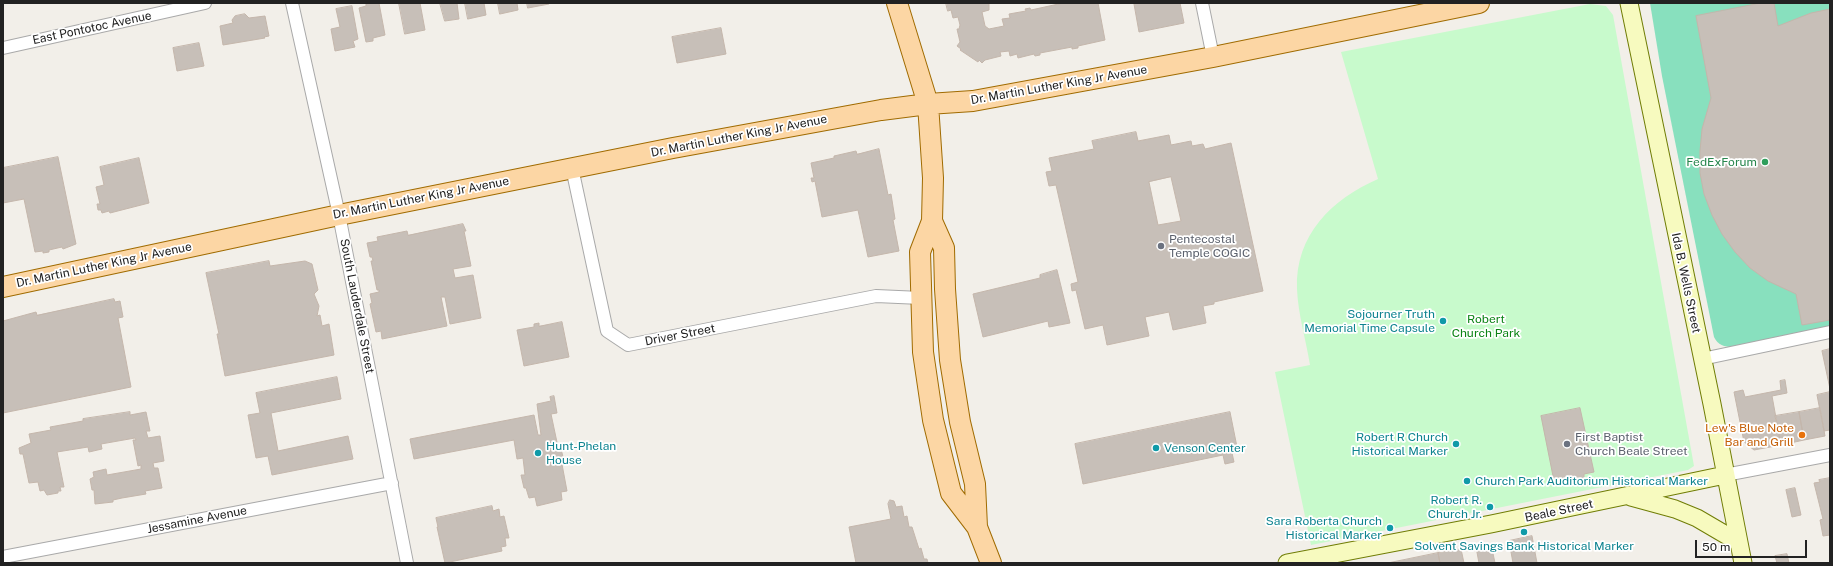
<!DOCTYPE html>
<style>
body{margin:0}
#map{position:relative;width:1833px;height:566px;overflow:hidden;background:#f2efe9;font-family:"Public Sans",sans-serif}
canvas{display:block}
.frame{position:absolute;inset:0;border:4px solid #222;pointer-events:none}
.scale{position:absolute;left:1695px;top:540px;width:112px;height:18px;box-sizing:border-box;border:2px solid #222;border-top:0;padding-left:5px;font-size:12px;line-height:14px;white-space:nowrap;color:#222;-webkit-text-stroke:3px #fff;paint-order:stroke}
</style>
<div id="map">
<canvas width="1833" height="566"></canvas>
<div class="frame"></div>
<div class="scale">50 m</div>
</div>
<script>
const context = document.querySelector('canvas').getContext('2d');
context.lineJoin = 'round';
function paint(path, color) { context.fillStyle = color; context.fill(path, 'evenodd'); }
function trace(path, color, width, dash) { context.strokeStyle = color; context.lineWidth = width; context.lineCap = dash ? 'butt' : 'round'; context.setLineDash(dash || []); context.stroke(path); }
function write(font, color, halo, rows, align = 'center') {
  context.font = font + ' "Public Sans",sans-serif'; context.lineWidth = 3.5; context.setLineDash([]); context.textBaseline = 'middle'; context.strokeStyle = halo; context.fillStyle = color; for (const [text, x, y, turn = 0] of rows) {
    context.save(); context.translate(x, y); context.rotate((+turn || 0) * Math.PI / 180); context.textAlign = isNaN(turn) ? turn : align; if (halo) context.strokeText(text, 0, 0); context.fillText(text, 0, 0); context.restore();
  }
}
paint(new Path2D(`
 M1590 4 1606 6 1613 15 1694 466 1688 470 1311 545 1275 372 1310 365C1306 340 1298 314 1297 289 1295 235 1332 199 1378 179L1341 52Z`), '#c8facc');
paint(new Path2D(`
 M1650 3H1830V327L1733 347C1724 347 1718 345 1714 337L1662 76Z`), '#88e0be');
const building = new Path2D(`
 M379 3 385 35 373 38V41L366 42 359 8 366 6V4Z
 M399 3H420L425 30 405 34Z
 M440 3H457L459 19 445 21Z
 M465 3H484L486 15 468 19Z
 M498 3H517L518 10 500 14Z
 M527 3H549V4L528 8Z
 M946 3H989V10L982 12 985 26 989 29 1004 26 1002 19 1010 18 1009 14 1026 11 1025 9 1030 8 1031 10 1063 3H1098L1105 40 1078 46V48L1072 49V47L1040 53V55L1035 56 1034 54 1018 58 1017 54 1010 56 1009 51 1000 52 1001 56 985 60 982 63 979 60 978 62 960 50 961 49 957 46 960 42 957 29H959L960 25 958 17 953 18 951 10 948 11Z
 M1132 3H1180L1184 23 1139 32 1134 4Z
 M1761 3H1774L1778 26 1811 13 1830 9V320L1802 325 1796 294 1768 281 1750 268 1735 252 1722 234 1712 215 1704 194 1700 173V151L1702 129 1711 98 1696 16Z
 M352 6 358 39 353 41 355 47 335 51 331 29 340 27 336 9Z
 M245 14 249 18 265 16 269 36 264 37 265 38 223 45 220 26 233 23 232 20 235 16Z
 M721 28 726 54 677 63 672 37Z
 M199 43 204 66 177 71 173 48Z
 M1136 132 1138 141 1169 135 1171 145 1191 141 1192 146 1203 144 1205 149 1231 143 1263 291 1214 302V304L1203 306 1206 323 1173 330 1169 312 1145 317 1149 336 1107 345 1103 325 1085 329 1076 290 1072 291 1071 284 1078 282 1056 185 1049 186 1046 172 1052 171 1049 158 1094 149 1092 141ZM1171 177 1181 221 1158 225 1149 182Z
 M879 149 888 195 891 194 895 219 893 220 899 251 868 257 858 210 822 217 815 181 812 182 811 178H814L811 163 834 158V156L856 151 857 154Z
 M58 157 76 244 63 249 62 247 49 250V252L43 253V251L35 252 24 199 3 203V168Z
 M139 158 149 203 110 213 109 211 102 213 101 210H98L97 204H100L96 187 104 185 100 167Z
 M463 224 466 231H464L471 266 453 269 455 278 473 275 481 318 450 324 445 297H441L447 326 382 339 381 331 376 332 370 304 372 303 370 294 379 292V290H377L371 261H373L372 257H370L367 243 378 241 377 237 407 231 408 235Z
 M269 261 270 266 305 261 312 264 318 290 314 294 319 306 317 316 320 315 322 326 329 324 334 355 225 376 217 334H219L206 273Z
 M1057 270 1070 323 1049 327 1048 321 983 337 973 294 1040 278V275Z
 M114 299 115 302 120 301 123 317 118 318 131 387 3 413V321L36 312 37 315Z
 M562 322 569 357 524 366 517 330 534 327V324L539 323V326Z
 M1830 349V389L1822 351Z
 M337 377 341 399 271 413 278 451 348 436 353 459 272 475 268 456 256 458 248 415 260 413 256 393Z
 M1785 380 1787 393 1772 396 1781 445 1754 450 1744 442 1734 392 1743 390 1745 397 1781 390 1780 381Z
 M1830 392V430L1824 431 1817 395Z
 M554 396 557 413 551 414 558 447 561 449 563 457 561 459 567 491 561 492 562 500 537 506 535 497 529 498 526 488H524L521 475H525L523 458 517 459 514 440 414 459 410 439 534 415 538 435H541L537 404 551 401 550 397Z
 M1580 408 1594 472 1584 474V478L1567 482 1566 478 1554 481 1541 416Z
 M1820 408 1825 436 1804 440 1799 412Z
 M130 412V415L146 412 150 431H146L148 438 160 436 164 461 153 463 154 468H158L162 488 145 491 146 494 122 498 113 500V502L95 504 94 490H92L90 479 94 477 93 472 106 469 107 475 141 469V465L138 466 133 440H136L135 438 101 444 102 449 89 452 88 447 57 452 64 487H60L61 491H58V493L47 495 44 490 40 491 38 482 29 483 23 454H20L19 448 31 443 29 434 51 430 50 427 83 421V419Z
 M1230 412 1238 452 1232 453 1234 462 1225 464 1223 455 1083 484 1075 444Z
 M1799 412 1804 440 1781 445 1775 416Z
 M1830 478V535L1823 536 1820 520 1823 519 1814 483 1820 482 1819 480Z
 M1795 488 1801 515 1792 517 1786 490Z
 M890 500 894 501 896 507 902 506 904 517 907 516 909 527H912L919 549 921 548 924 559H927L928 563H856L849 527 891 519 888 504Z
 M492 506 493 511 499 509 500 517 504 516 509 538H505L506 546 501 547 502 551 445 563 437 527H438L436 518Z
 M1532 536 1537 563H1513L1509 541Z
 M1491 544 1495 563H1479L1476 547Z
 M1461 549 1464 563H1440L1438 553Z
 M1438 553 1440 563H1388Z
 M1787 554 1789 563H1777L1775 556Z`);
paint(building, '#c7bfb8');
trace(building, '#c4b6ab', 1);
const street = new Path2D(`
 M292 3 339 215 407 563
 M1202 3 1213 57
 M3 48 205 3
 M572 168 607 331 628 345 876 296 921 298
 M1702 359 1830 332
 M1725 475 1830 455
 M3 557 392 483`);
const secondary = new Path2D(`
 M1629 3 1712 404 1743 563
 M1631 497 1675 509 1697 518 1738 542
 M1287 563 1491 524 1725 475`);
const primary = new Path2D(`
 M897 3 928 104 933 178 932 221 920 252 923 352 933 420 951 493 977 527 991 563
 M932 221 944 248 945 289 950 360 960 422 975 484 977 527
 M3 287 339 215 673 148 881 110 928 104 973 101 1213 57 1479 3`);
trace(street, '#a9a9a9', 14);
trace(secondary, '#707d05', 19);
trace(primary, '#a06b00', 22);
trace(street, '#fff', 12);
trace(secondary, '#f7fabf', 17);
trace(primary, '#fcd6a4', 20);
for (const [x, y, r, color] of [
 [1765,162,4,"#2e9e5b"],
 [1161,246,4,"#6b7280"],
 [1443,321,4,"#0f9aa8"],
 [1802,435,4,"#e8710a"],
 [1456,444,4,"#0f9aa8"],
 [1567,444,4,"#6b7280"],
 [1156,448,4,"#0f9aa8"],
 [538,453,4,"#0f9aa8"],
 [1467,481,4,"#0f9aa8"],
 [1490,507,4,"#0f9aa8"],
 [1390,528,4,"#0f9aa8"],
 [1524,532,4,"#0f9aa8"]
]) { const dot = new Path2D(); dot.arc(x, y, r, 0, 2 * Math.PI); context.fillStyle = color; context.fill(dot); trace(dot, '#fff', 1.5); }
write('12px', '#222', '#fff', [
 ["East Pontotoc Avenue",92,28,-12],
 ["Dr. Martin Luther King Jr Avenue",1059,85,-10],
 ["Dr. Martin Luther King Jr Avenue",739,136,-11],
 ["Dr. Martin Luther King Jr Avenue",421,198,-11],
 ["Dr. Martin Luther King Jr Avenue",104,265,-12],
 ["Ida B. Wells Street",1686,283,78],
 ["South Lauderdale Street",357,306,79],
 ["Driver Street",680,335,-11],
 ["Beale Street",1559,511,-12],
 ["Jessamine Avenue",197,520,-11]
]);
write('12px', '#27864d', '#fff', [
 ["FedExForum",1757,162]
], 'right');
write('12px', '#5b616d', '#fff', [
 ["Pentecostal",1169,239],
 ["Temple COGIC",1169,253],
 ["First Baptist",1575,437],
 ["Church Beale Street",1575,451]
], 'left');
write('12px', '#0d838f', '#fff', [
 ["Sojourner Truth",1435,314],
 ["Memorial Time Capsule",1435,328],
 ["Robert R Church",1448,437],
 ["Historical Marker",1448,451],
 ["Hunt-Phelan",546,446,"left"],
 ["House",546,460,"left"],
 ["Venson Center",1164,448,"left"],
 ["Church Park Auditorium Historical Marker",1475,481,"left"],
 ["Robert R.",1482,500],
 ["Church Jr.",1482,514],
 ["Sara Roberta Church",1382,521],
 ["Historical Marker",1382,535],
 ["Solvent Savings Bank Historical Marker",1524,546,"center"]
], 'right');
write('12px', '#0c8416', '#fff', [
 ["Robert",1486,319],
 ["Church Park",1486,333]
]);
write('12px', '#c56008', '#fff', [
 ["Lew's Blue Note",1794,428],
 ["Bar and Grill",1794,442]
], 'right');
</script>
